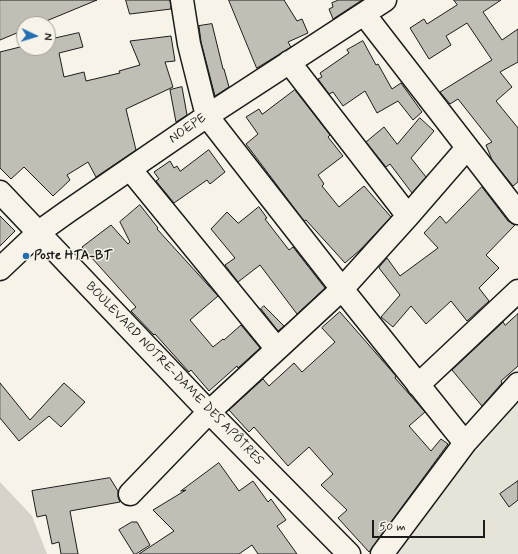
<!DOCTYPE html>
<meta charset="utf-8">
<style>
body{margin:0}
#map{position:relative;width:518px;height:554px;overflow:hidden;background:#f7f3e8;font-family:Mynerve,sans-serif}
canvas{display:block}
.north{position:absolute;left:16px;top:16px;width:40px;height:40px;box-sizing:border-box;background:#f7f3e8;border:1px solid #9f9d96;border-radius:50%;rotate:94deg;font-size:11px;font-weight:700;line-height:16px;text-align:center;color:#1c1c1c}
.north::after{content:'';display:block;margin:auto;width:14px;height:18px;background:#1f6fb2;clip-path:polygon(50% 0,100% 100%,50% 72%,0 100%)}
.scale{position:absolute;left:372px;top:520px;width:113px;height:18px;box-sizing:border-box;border:2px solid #1c1c1c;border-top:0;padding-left:5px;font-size:12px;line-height:14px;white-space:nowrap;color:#1c1c1c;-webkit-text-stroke:3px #f7f3e8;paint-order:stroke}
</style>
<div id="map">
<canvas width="518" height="554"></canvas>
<div class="north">N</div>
<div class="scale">50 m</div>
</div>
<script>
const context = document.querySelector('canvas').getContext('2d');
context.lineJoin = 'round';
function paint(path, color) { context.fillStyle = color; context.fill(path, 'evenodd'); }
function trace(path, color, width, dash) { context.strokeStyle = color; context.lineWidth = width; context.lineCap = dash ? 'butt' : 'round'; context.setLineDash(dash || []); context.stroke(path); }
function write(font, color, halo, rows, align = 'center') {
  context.font = font + ' Mynerve,sans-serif'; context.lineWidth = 3; context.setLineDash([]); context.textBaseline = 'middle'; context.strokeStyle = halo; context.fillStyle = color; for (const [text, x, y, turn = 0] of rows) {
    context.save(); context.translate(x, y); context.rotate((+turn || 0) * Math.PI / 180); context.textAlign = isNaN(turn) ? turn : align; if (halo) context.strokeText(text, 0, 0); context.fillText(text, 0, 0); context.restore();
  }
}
paint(new Path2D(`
 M518 403V554H386Z`), '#e6e3d9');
paint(new Path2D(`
 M0 482 32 516 47 554H0Z`), '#d7d3cb');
const building = new Path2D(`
 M0 0H97L39 24H24V30L0 40Z
 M126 0H170L171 9 130 14Z
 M229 0H284L297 21 302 19 308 33 288 42 291 47 257 68Z
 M339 0H362L333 19 329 9 333 7 332 3Z
 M454 0H501L483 12 502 40 518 29V62L500 72 512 87 496 101 518 128V182L513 186 492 160 486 145 492 142 458 99 450 104 440 92 492 60 467 23 446 36 451 45 429 59 410 28 424 19 427 24 457 5Z
 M212 24 223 69H224L229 87 215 96 201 42 199 26Z
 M79 33 83 47 59 53 64 77 84 72 86 81 120 73 119 71 140 65 130 41 171 36 175 61 165 62 173 87 126 109 136 150 96 177 88 162 67 175 70 180 53 196 24 167 11 179 0 168V52L24 46V48H48V40Z
 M363 41 376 65 378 64 392 89 401 83 422 112 413 120 398 101 377 113 365 91 343 106 333 92 329 94 318 79 322 77 320 73 349 53 347 50Z
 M182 87 187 115 176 122 170 90Z
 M295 90 330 135 328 137 343 156 318 175 324 184 322 186 339 207 364 186 391 217 360 250 345 263 306 220 304 221 246 144 258 134 246 117 259 109 262 114Z
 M420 118 434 131 411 158 426 177 412 193 390 164 386 167 366 142 384 127 397 144Z
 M209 150 225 172 210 184 207 180 174 203 156 181 159 179 154 172 170 161 174 168 177 166 180 171Z
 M482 187 508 221 515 225 486 255 499 268 479 288 489 301 467 321 451 301 426 324 411 306 393 327 381 317 400 295 379 268 380 266 387 258 400 276 438 248 424 233 440 216 446 223Z
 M140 205 158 228 157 229 218 296 190 320 213 347 223 339 224 340 241 325 260 348 238 368 237 366 209 391 191 370 189 372 155 334 154 335 131 311 136 307 82 247 111 225 128 244 130 242 120 222Z
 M259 207 267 218 265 219 289 250 293 247 325 288 297 314 260 265 238 282 225 265 235 258 211 229 227 212 238 223Z
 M0 216 15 231 0 246Z
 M264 306 284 326 278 331 261 309Z
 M340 312 396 376 395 378 425 412 409 426 431 451 441 439 448 444 369 552 338 518 347 510 321 485 333 474 309 447 288 466 254 427 249 432 229 410 263 379 269 386 294 363 302 372 335 342 322 328Z
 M518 314V366L501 381 502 383 482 406 452 370 503 322 505 325Z
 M0 383 30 420 64 383 85 402 61 427 49 416 19 441 0 418Z
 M219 463 239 491 253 481 268 502 271 499 286 520 277 526 297 554H258L252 545 239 554H139L174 531 153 510 186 490 181 491Z
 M110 478 118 491V497L120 502 70 511 78 554H61L59 542 52 544 46 515 37 517 32 491Z
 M518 481V500L509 507 500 494Z
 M132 522H137L150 545 136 554H134L119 530Z`);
paint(building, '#c0beb5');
trace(building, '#1c1c1c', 1);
const minor = new Path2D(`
 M182 0 189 44 207 116 342 289 465 443
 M364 14 518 213
 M289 62 408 216
 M130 169 277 349
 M0 192 209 412 349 554
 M0 269 39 232 67 212 207 116 385 0
 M418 385 518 291
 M130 494 209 412 342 289 408 216 467 148
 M382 554 465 443 518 384`);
trace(minor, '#1c1c1c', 25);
trace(minor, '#f7f3e8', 22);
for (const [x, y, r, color] of [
 [26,256,4,"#1f6fb2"]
]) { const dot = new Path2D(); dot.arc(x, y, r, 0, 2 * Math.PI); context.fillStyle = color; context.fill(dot); trace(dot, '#f7f3e8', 1.5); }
write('13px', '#1c1c1c', '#f7f3e8', [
 ["NOEPE",188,129,-35],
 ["BOULEVARD NOTRE-DAME DES APÔTRES",174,374,46]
]);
write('bold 13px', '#1c1c1c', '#f7f3e8', [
 ["Poste HTA-BT",34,256]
], 'left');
</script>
